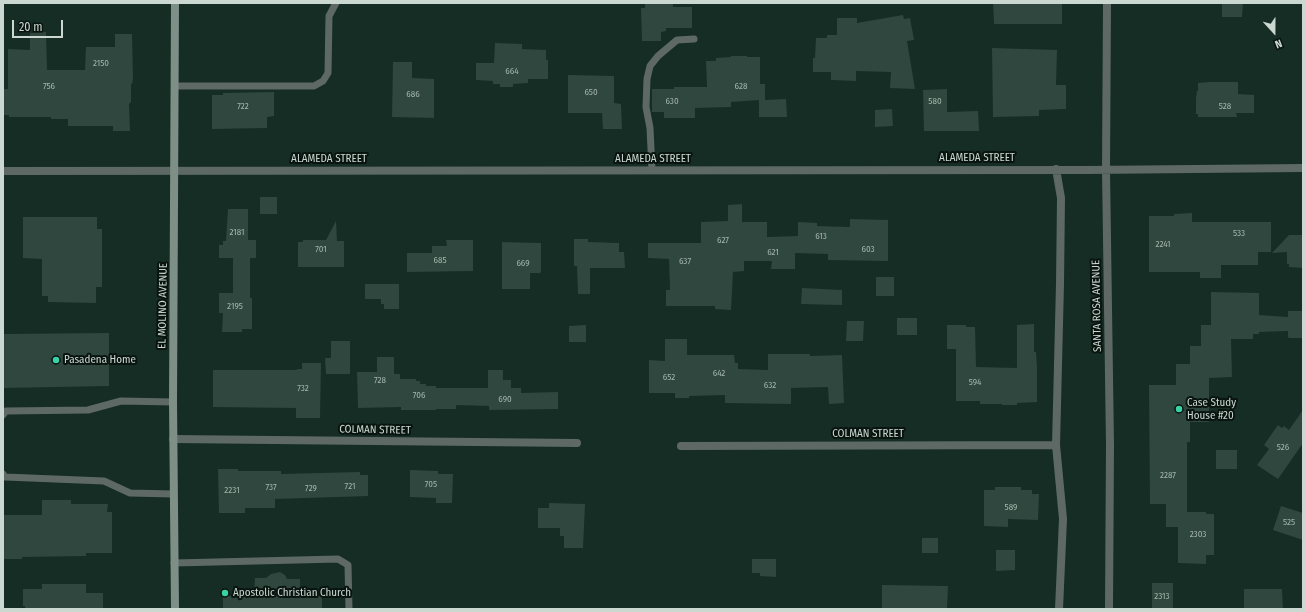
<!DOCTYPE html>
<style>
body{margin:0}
#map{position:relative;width:1306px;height:612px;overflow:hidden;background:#152d24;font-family:"Fira Sans Condensed",sans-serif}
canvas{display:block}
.frame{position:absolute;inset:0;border:4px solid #cad8d1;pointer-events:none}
.north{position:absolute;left:1254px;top:12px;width:40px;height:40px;-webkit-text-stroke:3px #09130f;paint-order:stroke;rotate:159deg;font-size:11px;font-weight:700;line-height:16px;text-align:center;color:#cad8d1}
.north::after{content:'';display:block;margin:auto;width:14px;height:18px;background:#cad8d1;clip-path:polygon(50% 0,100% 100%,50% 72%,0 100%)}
.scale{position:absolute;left:12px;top:20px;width:51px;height:18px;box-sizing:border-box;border:2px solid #cad8d1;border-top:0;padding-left:5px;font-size:12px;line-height:14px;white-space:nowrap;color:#cad8d1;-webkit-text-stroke:3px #09130f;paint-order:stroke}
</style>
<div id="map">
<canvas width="1306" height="612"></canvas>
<div class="frame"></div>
<div class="north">N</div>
<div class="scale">20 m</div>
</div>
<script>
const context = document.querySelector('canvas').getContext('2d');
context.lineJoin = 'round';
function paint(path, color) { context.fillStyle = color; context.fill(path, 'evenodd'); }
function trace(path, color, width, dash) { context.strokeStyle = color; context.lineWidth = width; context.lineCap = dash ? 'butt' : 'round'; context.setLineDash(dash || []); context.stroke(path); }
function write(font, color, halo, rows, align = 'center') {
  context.font = font + ' "Fira Sans Condensed",sans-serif'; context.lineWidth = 4; context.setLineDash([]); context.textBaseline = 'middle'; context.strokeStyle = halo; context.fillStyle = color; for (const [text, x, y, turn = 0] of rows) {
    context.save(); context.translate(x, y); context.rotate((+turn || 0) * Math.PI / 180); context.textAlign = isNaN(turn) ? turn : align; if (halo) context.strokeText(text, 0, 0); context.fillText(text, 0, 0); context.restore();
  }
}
paint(new Path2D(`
 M645 3H673V7H692V28H666V31L661 32V41H642L641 8H645Z
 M993 3 1062 4V24H994Z
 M1222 3H1243L1242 17H1222Z
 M903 15 904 19 910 18 914 40 907 41 915 89 890 88 891 72 856 71V81L831 80V72H813V58H815L816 38H827V35H837V18H857V23Z
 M46 32 47 70H85L86 47H115V34H132L133 79 132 84H131V102L129 104 130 131H113V126H68V119H51V117H9V115H3V89H8V49L30 50V33Z
 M495 43 522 44V49L546 50V60H548V79H528V83L513 84V87H500V84H493V81L476 80V63H494Z
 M992 48 1057 50 1056 85H1066V109L1039 110V116L993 117Z
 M731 56H747V57H760V84H765V100L786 99 787 117H759V100L731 102V107L695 108V118H664V112H652V89H674V87H707L706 61H716V58L731 57Z
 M393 62H412V78L434 79V118L392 117Z
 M568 75 614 76V103L621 104 622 129H603L602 113H568Z
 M1209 82H1238V94L1254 95V113H1236L1237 117H1198V114H1196V98L1197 91H1198V83Z
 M947 89V112L978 111 979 131H924L923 90Z
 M274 92V116L267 117V128L212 129V95H223V93Z
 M892 109 893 126 875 127V110Z
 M260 197H277V214H260Z
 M742 204V222H767V237L798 236V222L817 223V226L850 227V219L888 220V261L828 260V254L795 253V269H771L772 261H744V271L733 272 731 310 715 309V306H666V290H670L669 259 648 258V243H701V222L728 221V205Z
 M228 209H248V240H256V258H250V298H252V329H242V332H222L223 313H219V293H233V258H219V245H223V241H226Z
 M1192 213V222H1271V252H1258V265H1221V278H1200V272H1149V216H1174V214Z
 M23 217H97V229H102V287H96V303L48 302V296H42V259L23 258Z
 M336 221 337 241H344V267H298V242H303V240H326Z
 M1289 235H1303V268L1289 267V264H1287V252L1272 253Z
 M574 239H588V242L619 243V252H624L625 268H590V294H578L577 266H574Z
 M446 240H473V271L407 272V253H432V246H447Z
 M502 242 541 243V272L540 273H530V289H502Z
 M876 277H894V296H876Z
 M365 284H399V309H384V304H381V299H365Z
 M802 288 842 290V305L801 304Z
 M1211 292 1259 293V315L1288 317V311H1303V338H1289L1288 337V331L1259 332V334H1253V339H1231L1232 377 1209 378V422H1190V442H1187V512H1206V514H1214V555H1206V564L1178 563V527H1166V504H1150L1149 385H1176V364H1190V346H1201V325H1211Z
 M897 318H917V335H897Z
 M847 321H864L863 341H846Z
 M1034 324V352H1036L1037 367V402L1017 403V405H1002V404H980V401H956V349H947V325H966V327H975L976 367 1017 368V325Z
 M586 325V342H569V326Z
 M109 333V386L3 388V334Z
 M665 339H687V355H734L735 363H738V369L768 370V354H810V356L842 355 844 403 829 404 828 387 791 388V404L725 403V395L689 396V398H675V393H649V360L665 361Z
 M331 341H350V374H326L325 358H331Z
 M377 357H394V374H400V379H416V381H420V384H426V386H436V388H488V370H503V380H511V388H521V393L558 392V409L489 410V406L456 405V409H436V410H401V407L358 408 357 372H377Z
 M302 363H321L320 418H296V408L213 407V370H297V369H302Z
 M1303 410V443L1278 479 1257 465 1269 449 1264 445 1278 425 1282 428 1284 426 1289 430Z
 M1216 450H1237V469H1216Z
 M218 469H238V471H281V474L360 472V475H368V496L275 499V508H245V513H219Z
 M410 470 438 471V474H453L452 503H436V498L410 497Z
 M995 487H1021V490H1032V494H1039L1038 520 1008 519V527L984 526V490H995Z
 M42 500H71V504H108L107 512H112V553H86V556L22 557V559H3V515H42Z
 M549 503 585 504 583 548H564V536H560V528H538V508H549Z
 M1281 506 1303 513V540L1273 530Z
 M922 538H938V553H922Z
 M996 550H1015V570L996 571Z
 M752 559H776V577L760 576V573H752Z
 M280 572 285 575 287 579H300V596H322V609H223V596H254L255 578H266L271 574Z
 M1152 583H1173V609H1152Z
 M42 584H86V593H103V609H25V606H23V589H42Z
 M882 585 948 586 947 609H882Z
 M1244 589H1282L1283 609H1244Z`), '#2f473e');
trace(new Path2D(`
 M175 86H314L323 81 328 73 329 16 336 3
 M652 170 650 128 646 107 647 79 650 66 658 56 677 40 694 39
 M3 415 6 411 88 410 121 401 173 402
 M3 474 5 477 104 481 130 493 173 494
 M174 563 338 559 348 565 349 609`), '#5e6965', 7);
trace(new Path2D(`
 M1107 3 1106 170 1110 445 1109 609
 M1056 169 1061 198 1060 284 1056 445 1063 519 1059 609
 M3 171 1086 170 1303 168
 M173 439 577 443
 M681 446 1056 445`), '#5e6965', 8);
trace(new Path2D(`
 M175 609 173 402 175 3`), '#7d8f87', 8);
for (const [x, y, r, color] of [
 [56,360,4,"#38d4a5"],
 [1179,409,4,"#38d4a5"],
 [225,593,4,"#38d4a5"]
]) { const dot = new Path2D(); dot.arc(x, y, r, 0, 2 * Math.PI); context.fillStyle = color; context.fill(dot); trace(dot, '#09130f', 1.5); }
write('9px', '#a3b4ac', null, [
 ["2150",101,63],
 ["664",512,71],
 ["756",49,86],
 ["628",741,86],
 ["650",591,92],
 ["686",413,94],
 ["630",672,101],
 ["580",935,101],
 ["722",243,106],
 ["528",1225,106],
 ["2181",237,232],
 ["533",1239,233],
 ["613",821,236],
 ["627",723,240],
 ["2241",1163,244],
 ["701",321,249],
 ["603",868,249],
 ["621",773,252],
 ["685",440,260],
 ["637",685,261],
 ["669",523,263],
 ["2195",235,306],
 ["642",719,373],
 ["652",669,377],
 ["728",380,380],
 ["594",975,382],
 ["632",770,385],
 ["732",303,388],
 ["706",419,395],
 ["690",505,399],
 ["526",1283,447],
 ["2287",1168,475],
 ["705",431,484],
 ["721",350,486],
 ["737",271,487],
 ["729",311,488],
 ["2231",232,490],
 ["589",1011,507],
 ["525",1289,522],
 ["2303",1198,534],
 ["2313",1162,596]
]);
write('11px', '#cad8d1', '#09130f', [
 ["ALAMEDA STREET",977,158],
 ["ALAMEDA STREET",329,159],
 ["ALAMEDA STREET",653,159],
 ["EL MOLINO AVENUE",163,306,-89],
 ["SANTA ROSA AVENUE",1097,306,-91],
 ["COLMAN STREET",375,430,1],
 ["COLMAN STREET",868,434]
]);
write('11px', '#cad8d1', '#09130f', [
 ["Pasadena Home",64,360],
 ["Case Study",1187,403],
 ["House #20",1187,416],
 ["Apostolic Christian Church",233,593]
], 'left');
</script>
